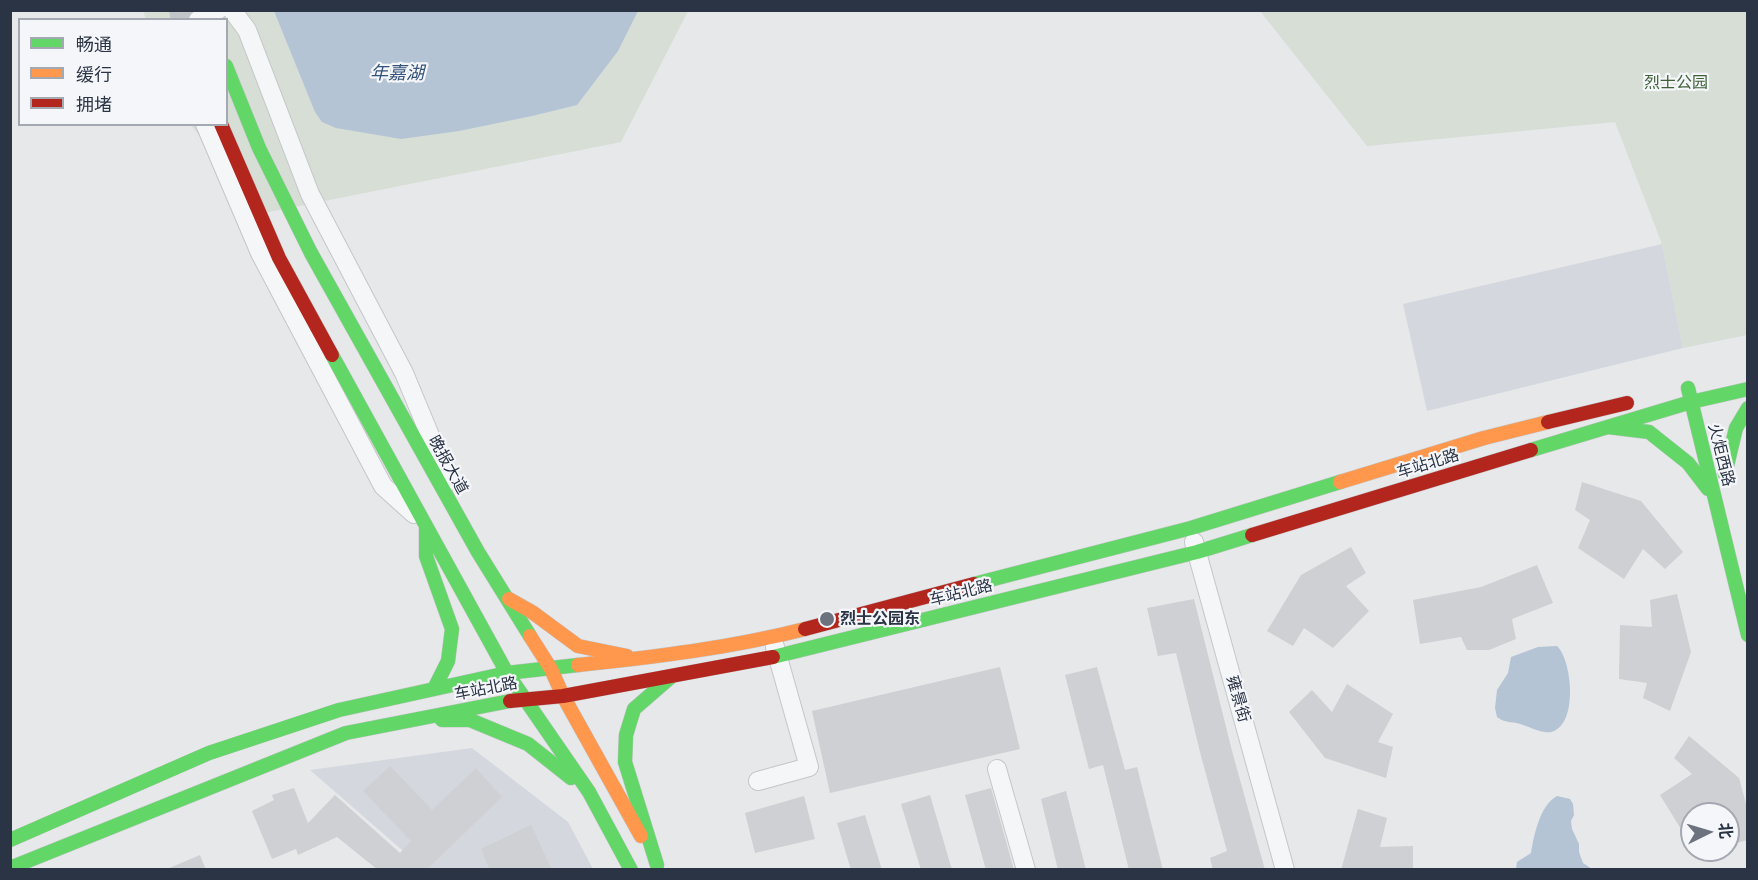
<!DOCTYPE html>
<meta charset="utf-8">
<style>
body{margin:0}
#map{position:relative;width:1758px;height:880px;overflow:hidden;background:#e6e8ea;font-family:Quicksand,"Noto Sans SC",sans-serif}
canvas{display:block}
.frame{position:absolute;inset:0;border:12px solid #2b3445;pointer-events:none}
.legend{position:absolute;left:18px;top:18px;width:210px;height:108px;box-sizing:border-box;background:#f4f6f9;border:2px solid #a4a8b1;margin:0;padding:8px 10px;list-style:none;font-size:18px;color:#2b3445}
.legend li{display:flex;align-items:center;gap:12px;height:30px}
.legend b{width:30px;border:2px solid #a4a8b1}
.north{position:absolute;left:1680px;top:802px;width:60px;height:60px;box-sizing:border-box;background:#f4f6f9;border:2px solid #a4a8b1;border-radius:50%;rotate:85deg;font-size:16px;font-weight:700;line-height:24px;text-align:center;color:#2b3445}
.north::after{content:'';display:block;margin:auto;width:21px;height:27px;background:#6c737f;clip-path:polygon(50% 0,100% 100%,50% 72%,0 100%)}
</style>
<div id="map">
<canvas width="1758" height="880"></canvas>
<div class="frame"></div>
<ul class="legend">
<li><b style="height:8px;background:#63d668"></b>畅通</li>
<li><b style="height:8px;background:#ff974d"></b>缓行</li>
<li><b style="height:8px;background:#b3261e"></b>拥堵</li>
</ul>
<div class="north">北</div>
</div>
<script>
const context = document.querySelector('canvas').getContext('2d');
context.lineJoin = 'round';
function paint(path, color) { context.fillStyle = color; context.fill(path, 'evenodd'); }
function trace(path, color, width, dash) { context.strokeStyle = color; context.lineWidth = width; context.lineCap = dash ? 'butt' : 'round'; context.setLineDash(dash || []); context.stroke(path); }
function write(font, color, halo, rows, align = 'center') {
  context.font = font + ' Quicksand,"Noto Sans SC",sans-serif'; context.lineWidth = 4.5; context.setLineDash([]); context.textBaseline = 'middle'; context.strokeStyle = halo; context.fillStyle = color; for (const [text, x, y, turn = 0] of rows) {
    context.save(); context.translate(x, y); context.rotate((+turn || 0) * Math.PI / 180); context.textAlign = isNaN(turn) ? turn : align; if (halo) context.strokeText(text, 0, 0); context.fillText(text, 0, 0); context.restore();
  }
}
paint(new Path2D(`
 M1662 244 1683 348 1427 411 1403 304Z
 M472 748 568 822 593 869H414L417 863 310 770Z`), '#d4d7dd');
paint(new Path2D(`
 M143 11H688L621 142 259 214 191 125 226 124V20L146 19Z
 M1260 11H1747V335L1683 348 1662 244 1615 122 1367 146Z`), '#d6ded6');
paint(new Path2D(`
 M274 11H638L618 51 577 105 532 116 459 131 401 139 336 128 322 122 315 112Z
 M1557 646C1572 660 1578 721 1554 731 1545 735 1532 728 1523 725 1514 721 1506 724 1497 717L1495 708 1497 690 1508 673 1511 657 1538 647Z
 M1557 796 1570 799 1573 804 1574 815 1571 821 1572 829 1579 844V852L1583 863 1592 869H1516L1517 862 1531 853C1534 835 1540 805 1557 796Z`), '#b4c4d5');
paint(new Path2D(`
 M1582 482 1641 501 1683 552 1665 569 1643 549 1624 579 1578 548 1590 520 1575 510Z
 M1351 547 1366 573 1346 586 1369 611 1333 648 1304 628 1293 646 1267 631 1301 575Z
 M1537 565 1553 603 1512 619 1516 639 1489 650H1467L1461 637 1420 644 1413 600 1481 587Z
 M1677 594 1691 652 1670 711 1643 698 1647 683 1619 679 1620 625 1652 627 1650 600Z
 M1194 599 1232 751 1265 870H1213L1210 858 1227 851 1201 756 1176 653 1158 656 1147 608Z
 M1000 667 1020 749 830 793 812 711Z
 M1097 667 1125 770 1137 767 1163 870H1129L1103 765 1089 769 1065 675Z
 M1347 684 1393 714 1378 742 1393 747 1386 778 1325 758 1289 712 1312 690 1332 712Z
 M1689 736 1739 778 1748 811V840L1728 845V814H1692V847L1660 795 1692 774 1674 758Z
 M390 766 432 810 476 768 502 797 426 870H378L337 837 298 855 296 849 272 859 252 811 274 800 272 795 294 788 308 823 335 795 400 853 411 841 363 791Z
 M991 788 1002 827 1014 870H986L965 795Z
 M1066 791 1086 870H1058L1041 799Z
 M930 795 952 870H921L901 804Z
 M804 796 815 839 755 853 745 813Z
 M1358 809 1387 818 1380 847 1413 846V870H1341Z
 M865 815 882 870H851L837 823Z
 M531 825 552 870H490L481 849Z
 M200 855 206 870H167V869Z`), '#ced0d3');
trace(new Path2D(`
 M181 10 183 20`), '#c1c4c9', 24, [24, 12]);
const street = new Path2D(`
 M232 10 247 30 310 194 404 373 449 481
 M198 20 218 10
 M205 124 260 253 383 486 414 514
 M1194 542 1285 870
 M997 769 1026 870
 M758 781 809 767 775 647`);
const fast = new Path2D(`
 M226 66 259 148 311 253 478 552 530 636
 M332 355 507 673 589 792 631 870
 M1688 388 1748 635
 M1608 427 1649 432 1688 463 1708 489
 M1531 450 1691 402 1748 389
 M1725 474 1736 428 1748 408
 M426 529V556L452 629 448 661 434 689
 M974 584 1191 528 1340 482
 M773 657 1197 552 1252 535
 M442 720H470L528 744 571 778
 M10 840 209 753 339 710 507 673 578 665
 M657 865 625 762 626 735 634 709 672 676
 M10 868 346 733 510 701`);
const slow = new Path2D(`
 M1340 482 1484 438 1548 422
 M509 599 532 612 578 646 627 656
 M530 636 551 669 563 696 641 836
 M578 665C654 657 731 648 805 629`);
const jam = new Path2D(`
 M221 124 279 258 332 355
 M1548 422 1627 403
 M1252 535 1531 450
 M805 629 974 584
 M510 701 563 696 773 657`);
trace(street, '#c4c6c8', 20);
trace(fast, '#c4c6c8', 15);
trace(slow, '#c4c6c8', 15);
trace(jam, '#c4c6c8', 15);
trace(street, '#f5f6f7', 18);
trace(fast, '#63d668', 14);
trace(slow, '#ff974d', 14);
trace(jam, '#b3261e', 14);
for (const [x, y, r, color] of [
 [827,619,8,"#6c737f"]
]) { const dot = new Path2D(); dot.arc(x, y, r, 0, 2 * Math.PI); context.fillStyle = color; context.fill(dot); trace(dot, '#f4f6f9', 2); }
write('16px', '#3f6138', '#f4f6f9', [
 ["烈士公园",1676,83]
]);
write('16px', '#2b3445', '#f4f6f9', [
 ["火炬西路",1721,455,76],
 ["车站北路",1428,464,-17],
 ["晚报大道",448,465,61],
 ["车站北路",961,593,-14],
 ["车站北路",486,689,-11],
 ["雍景街",1238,699,74]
]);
write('bold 16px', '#2b3445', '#f4f6f9', [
 ["烈士公园东",840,619]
], 'left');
write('italic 18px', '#34527a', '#f4f6f9', [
 ["年嘉湖",397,74]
]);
</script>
